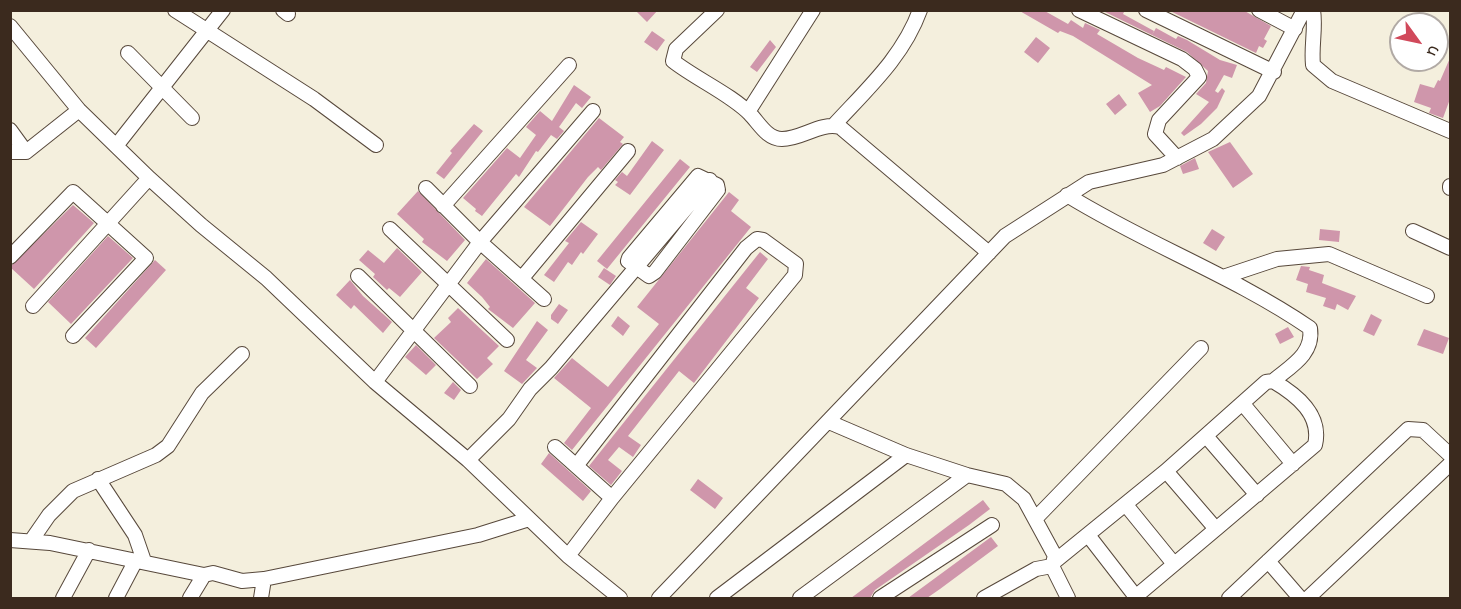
<!DOCTYPE html>
<style>
body{margin:0}
#map{position:relative;width:1461px;height:609px;overflow:hidden;background:#f4efdd;font-family:"Indie Flower",sans-serif}
canvas{display:block}
.frame{position:absolute;inset:0;border:12px solid #3b2a1e;pointer-events:none}
.north{position:absolute;left:1389px;top:12px;width:60px;height:60px;box-sizing:border-box;background:#fff;border:2px solid #b1aaa5;border-radius:50%;rotate:123deg;font-size:16px;font-weight:700;line-height:24px;text-align:center;color:#3b2a1e}
.north::after{content:'';display:block;margin:auto;width:21px;height:27px;background:#d1495b;clip-path:polygon(50% 0,100% 100%,50% 72%,0 100%)}
</style>
<div id="map">
<canvas width="1461" height="609"></canvas>
<div class="frame"></div>
<div class="north">U</div>
</div>
<script>
const context = document.querySelector('canvas').getContext('2d');
context.lineJoin = 'round';
function paint(path, color) { context.fillStyle = color; context.fill(path, 'evenodd'); }
function trace(path, color, width, dash) { context.strokeStyle = color; context.lineWidth = width; context.lineCap = dash ? 'butt' : 'round'; context.setLineDash(dash || []); context.stroke(path); }
paint(new Path2D(`
 M635 10H658L647 22Z
 M1018 10H1043L1068 24 1071 20 1083 28 1085 23 1100 30 1097 34 1138 58 1164 70 1166 67 1186 77 1160 106 1150 112 1138 93 1152 85 1073 36 1060 31 1058 33Z
 M1101 10H1125L1123 14 1154 31 1152 35Z
 M1168 10H1243L1271 26 1264 39 1267 41 1263 48 1259 46 1256 53Z
 M1156 28 1176 39 1178 36 1187 40 1220 60 1237 65 1232 78 1224 75 1215 91 1218 93 1222 88 1225 91 1217 108 1201 124 1184 136 1181 133 1209 102 1196 94 1206 83 1208 71 1187 52 1152 35Z
 M652 31 665 40 657 51 644 42Z
 M1036 37 1050 48 1038 63 1024 52Z
 M770 40 776 47 757 72 750 67Z
 M1450 58V99L1443 118 1429 113 1431 108 1414 102 1420 84 1434 88 1438 80 1440 81Z
 M574 85 591 97 582 108 576 103 559 127 564 131 557 139 551 135 538 152 536 151 519 177 516 174 482 216 475 211 476 209 463 198 507 148 520 158 536 135 526 127 540 111 552 121Z
 M1119 94 1127 105 1115 115 1106 104Z
 M599 118 624 137 620 142 623 144 601 170 598 167 588 177 550 226 524 207Z
 M474 124 483 131 444 179 436 173 452 153 450 151Z
 M652 141 664 150 630 195 615 185 618 182 615 180 622 172 627 176Z
 M1230 142 1253 174 1233 188 1208 152Z
 M1195 158 1199 169 1183 174 1180 166Z
 M680 159 690 167 607 269 597 261Z
 M418 191 465 240 447 261 422 242 424 239 397 214Z
 M729 192 739 200 731 211 751 227 572 450 564 443 591 408 554 378 572 358 608 387 659 324 637 307Z
 M73 205 94 223 34 289 10 267Z
 M581 222 598 234 583 254 581 252 572 265 568 262 554 282 544 275 569 243 565 241Z
 M1212 229 1225 237 1216 251 1203 243Z
 M1320 229 1340 231 1339 242 1319 240Z
 M108 236 133 258 71 324 48 302Z
 M397 248 422 272 400 297 389 288 387 290 373 277 375 274 359 260 368 250 384 263Z
 M760 252 768 259 746 288 759 298 694 383 679 371 628 436 641 445 633 457 619 447 608 460 622 471 611 485 589 466Z
 M486 259 535 303 513 328 488 309 490 307 482 297 467 283Z
 M155 260 166 270 96 348 85 338Z
 M1301 266 1310 267 1309 270 1324 275 1322 283 1356 296 1348 310 1337 304 1335 310 1323 306 1326 298 1306 292 1308 284 1296 280Z
 M604 268 616 276 610 285 598 277Z
 M350 280 363 296 392 322 383 333 354 305 351 309 336 295Z
 M559 304 568 310 558 324 551 319V315Z
 M458 308 499 346 487 358 493 364 477 379 434 338 451 322 448 318Z
 M1371 314 1382 320 1374 336 1363 331Z
 M618 316 630 326 623 336 611 326Z
 M537 321 548 330 526 360 537 368 522 384 504 371Z
 M1288 327 1294 337 1280 344 1275 334Z
 M1424 329 1449 338 1443 354 1417 345Z
 M416 345 436 365 426 375 405 357Z
 M453 382 461 390 454 400 444 393Z
 M549 453 591 491 583 501 541 464Z
 M698 479 723 498 715 509 690 490Z
 M983 500 990 509 969 525 875 590 870 598H851Z
 M991 537 998 546 940 589 927 598H908Z`), '#cf96ab');
const minor = new Path2D(`
 M175 10 314 99 376 145
 M283 10 288 14
 M717 10 676 49 673 61C696 79 732 95 750 114 759 123 767 139 782 139 802 139 820 122 840 127L989 253
 M1079 10 1182 59 1195 69 1199 77 1159 120 1155 134 1177 158
 M1146 10 1274 72
 M1259 10 1295 29
 M1313 10C1316 28 1311 46 1313 65L1332 81 1450 131
 M10 26 79 110 149 178 201 225 266 278 375 382 468 460 568 556 620 598
 M128 53 192 118
 M748 112 813 10
 M834 125C867 89 903 57 920 10
 M10 130 26 152
 M116 146 223 10
 M10 152H26L79 110
 M698 176 717 185 718 190 655 272 649 276 628 261 629 258Z
 M1450 186V188
 M426 188 480 242 544 299
 M1067 195C1146 244 1234 276 1310 328 1314 354 1291 366 1273 381
 M443 206 569 65
 M390 229 507 340
 M1413 231 1450 248
 M10 257 73 192 146 258 73 336
 M358 276 470 386
 M1223 277 1277 259 1329 254 1427 296
 M522 278 628 151
 M33 306 149 178
 M375 382 480 242 593 111
 M1243 404 1293 464
 M829 422 906 455 967 475 1006 484 1024 499 1055 556 1052 566 1068 598
 M1206 436 1257 495
 M555 447 612 498
 M468 460 509 419 530 389 551 368 710 180
 M1166 471 1266 382 1273 381C1297 395 1322 415 1315 445L1216 529
 M98 479 135 535 144 561
 M1126 505 1174 564
 M1035 519 1201 348
 M1088 535 1136 597
 M10 540 50 543 204 575 213 573 242 581 264 579 478 535 529 519
 M31 541 49 515 73 491 156 455 168 446 202 393 242 354
 M568 556 612 498 795 275 796 264 763 240 757 239 746 248 576 466
 M1268 561 1300 598
 M1054 562 1166 471 1216 529 1134 598
 M63 598 89 550
 M116 598 136 560
 M190 598 204 575
 M261 598 264 579
 M659 598 1005 236 1089 182 1163 165 1213 139 1259 96 1304 10
 M717 598 906 455
 M800 598 967 475
 M880 598 992 525
 M984 598 1036 569 1052 566
 M1229 598 1408 429 1423 430 1450 455
 M1308 598 1450 464`);
trace(minor, '#57483b', 16);
trace(minor, '#fff', 14);
</script>
